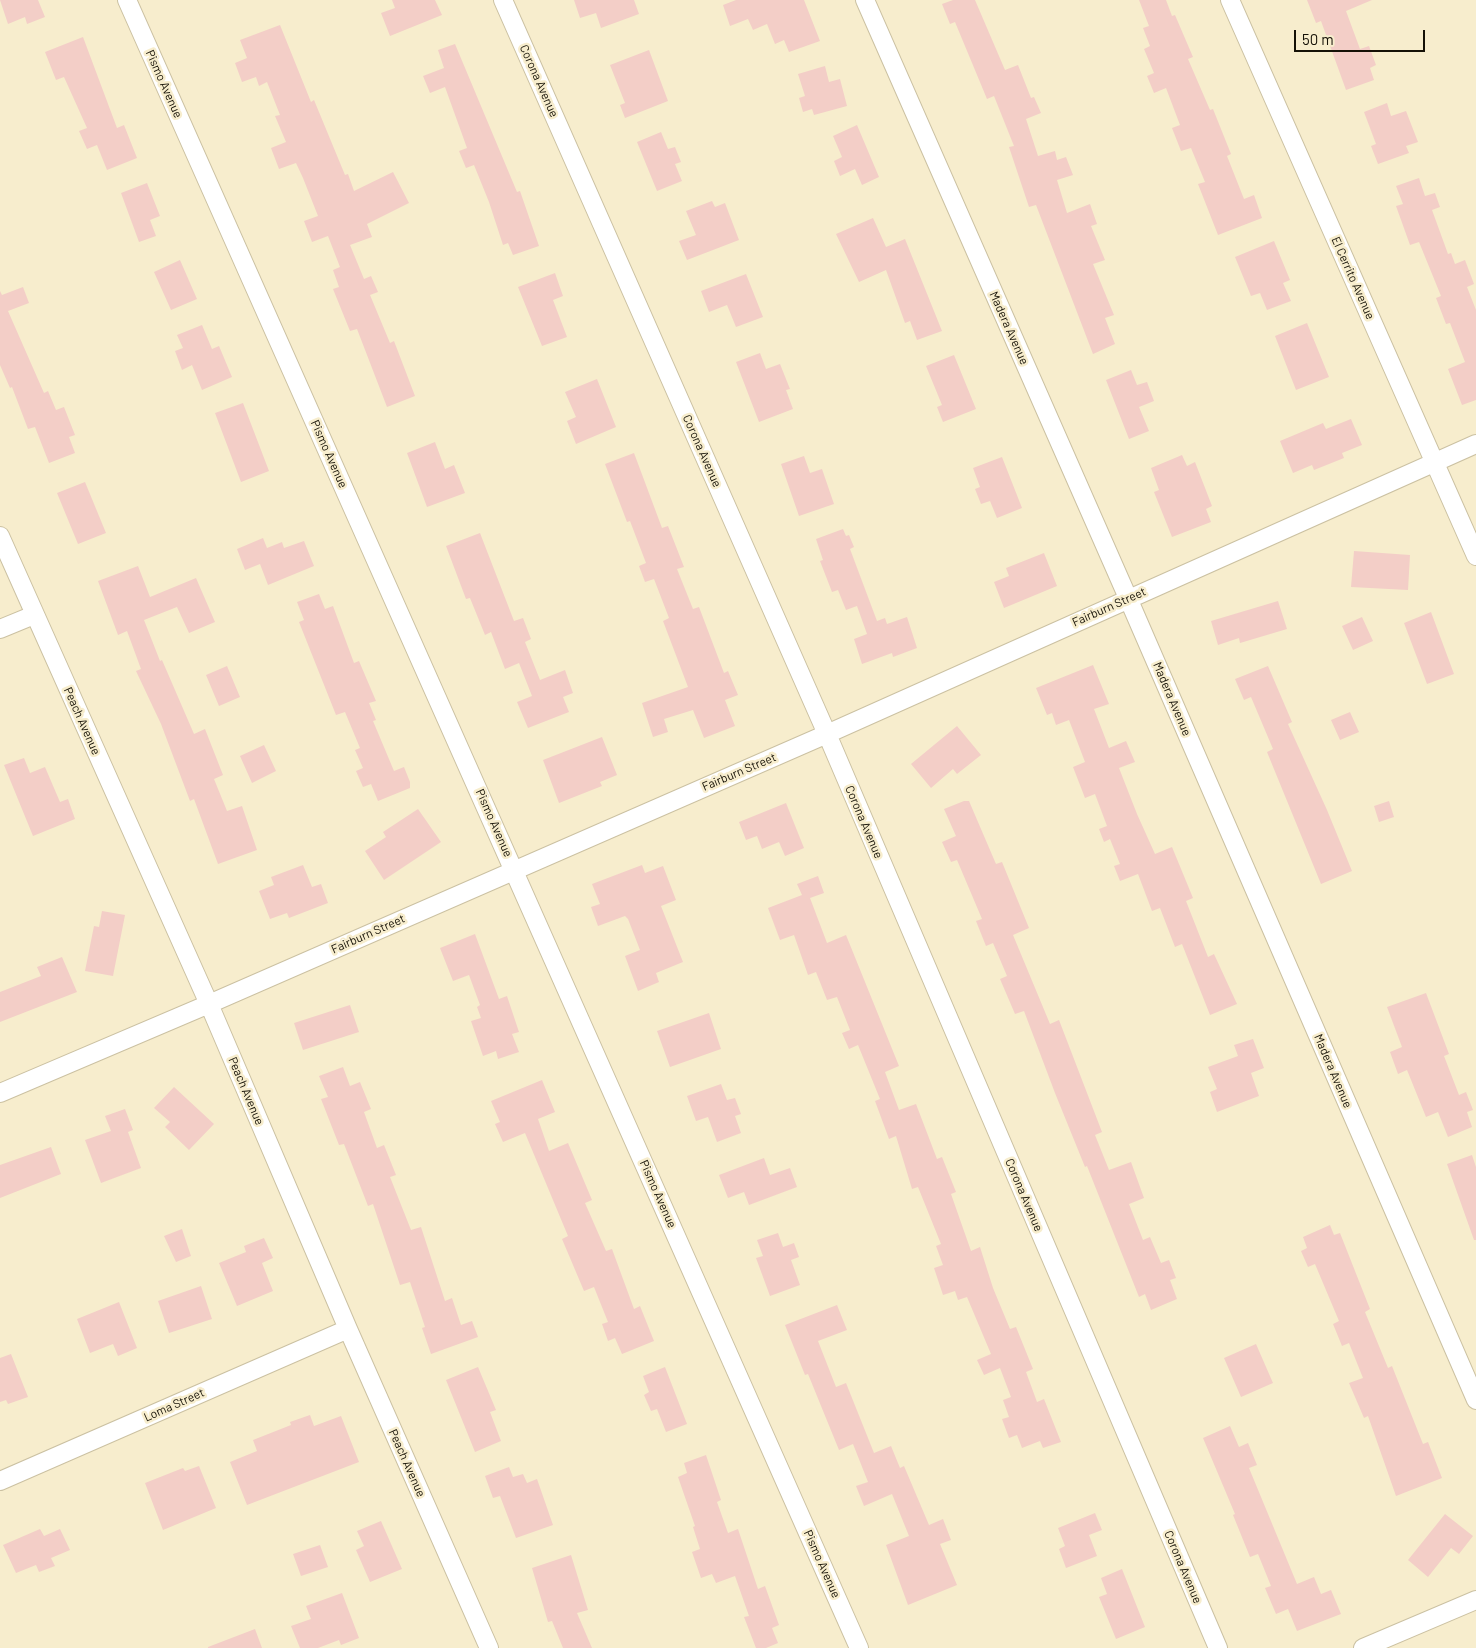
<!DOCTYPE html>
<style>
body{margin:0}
#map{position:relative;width:1476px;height:1648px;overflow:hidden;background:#f7edcd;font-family:Barlow,sans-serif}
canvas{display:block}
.scale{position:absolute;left:1294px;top:30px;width:131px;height:22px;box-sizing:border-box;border:2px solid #151106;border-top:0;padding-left:6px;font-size:15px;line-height:18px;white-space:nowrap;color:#151106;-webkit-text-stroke:4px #f7edcd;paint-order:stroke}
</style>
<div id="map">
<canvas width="1476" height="1648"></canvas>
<div class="scale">50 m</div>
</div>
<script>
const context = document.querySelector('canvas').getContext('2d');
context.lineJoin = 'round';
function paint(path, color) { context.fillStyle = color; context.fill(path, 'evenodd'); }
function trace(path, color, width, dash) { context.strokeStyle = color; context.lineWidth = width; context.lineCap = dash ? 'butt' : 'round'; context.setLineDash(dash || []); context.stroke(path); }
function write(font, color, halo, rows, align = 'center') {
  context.font = font + ' Barlow,sans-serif'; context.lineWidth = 5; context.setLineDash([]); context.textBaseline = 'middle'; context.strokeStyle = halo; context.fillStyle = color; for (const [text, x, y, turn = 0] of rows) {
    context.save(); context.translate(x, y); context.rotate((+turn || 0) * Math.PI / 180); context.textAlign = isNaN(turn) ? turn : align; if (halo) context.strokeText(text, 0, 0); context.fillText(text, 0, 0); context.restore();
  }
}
paint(new Path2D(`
 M0 0H38L45 17 27 24 25 17 8 24Z
 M392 0H435L442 15 390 36 381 13 395 8Z
 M574 0H634L639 14 601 28 596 13 580 18Z
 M736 0H804L820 41 789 52 784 40 775 44 767 24 753 30 748 19 730 26 723 5Z
 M953 0H975L1005 70 1018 65 1031 98 1034 97 1041 113 1026 119 1038 156 1055 151 1057 160 1066 157 1073 175 1057 180 1067 213 1090 204 1097 224 1091 226 1105 260 1093 264 1114 315 1105 318 1115 344 1093 354 1036 205 1029 207 1009 147 1014 146 994 96 987 99 955 22 950 24 942 4Z
 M1139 0H1166L1172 16 1175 15 1193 57 1188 59 1210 110 1213 109 1231 154 1227 156 1244 199 1254 195 1262 218 1218 235 1198 184 1205 182 1191 148 1181 151 1172 128 1180 125 1166 88 1154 93 1147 76 1154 73 1144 49 1150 46 1143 28 1149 26Z
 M1307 0H1372L1346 11 1360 49 1369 46 1376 65 1370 68 1374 80 1346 90 1321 21 1316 23Z
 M280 25 311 102 314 100 345 175 348 174 354 191 393 172 409 203 367 224 372 237 350 245 364 279 371 276 378 292 370 295 390 343 394 341 415 396 387 407 357 329 350 331 333 289 339 287 333 270 340 267 328 236 312 242 304 221 318 216 303 178 296 163 279 169 271 148 286 142 275 116 280 115 267 82 259 86 256 77 242 82 235 63 247 58 240 40Z
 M83 37 117 128 124 125 137 158 107 170 97 145 87 149 79 131 87 128 64 77 56 80 45 52Z
 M455 44 517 192 520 191 539 246 513 255 508 243 503 245 489 202 474 165 466 168 459 151 467 148 445 87 430 93 423 76 444 68 438 50Z
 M649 50 668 101 625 118 620 105 625 103 610 65Z
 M825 66 829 82 840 79 847 106 814 115 812 109 803 112 799 98 805 96 798 74Z
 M1387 103 1391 116 1406 111 1418 142 1406 146 1409 153 1378 164 1371 146 1376 144 1364 112Z
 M857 125 879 177 862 185 855 169 840 176 834 161 842 157 833 136Z
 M661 132 668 149 675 147 681 162 675 164 682 181 657 191 637 142Z
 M1419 178 1425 196 1435 193 1440 207 1432 210 1448 254 1451 253 1455 264 1465 260 1474 284 1467 287 1476 310V400L1462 405 1448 369 1465 362 1450 323 1446 324 1436 298 1441 296 1419 242 1410 245 1396 206 1403 204 1396 186Z
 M147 183 160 216 150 220 156 236 139 242 121 193Z
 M712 201 715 207 725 203 739 240 687 260 679 241 696 235 686 211Z
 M873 218 886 247 905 239 942 331 917 340 910 321 905 323 886 270 859 282 836 234Z
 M1274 241 1290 280 1283 283 1291 301 1267 310 1260 293 1251 296 1235 257Z
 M180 260 197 299 171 310 154 272Z
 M555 273 563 296 553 300 567 337 542 346 518 287Z
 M746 274 763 317 736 327 727 305 709 312 701 291Z
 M23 287 29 303 8 311 44 393 48 391 56 410 64 407 75 435 69 437 75 453 49 463 35 427 28 429 12 387 10 388 0 365V291L2 295Z
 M1307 323 1329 377 1296 390 1275 336Z
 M202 325 212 349 219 346 232 377 202 390 192 365 182 370 175 351 183 348 177 335Z
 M760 353 766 369 780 364 790 389 786 390 793 409 759 422 736 362Z
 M954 355 976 409 943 422 937 407 942 405 926 366Z
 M1131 370 1137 385 1147 382 1154 401 1139 407 1149 431 1129 439 1106 380Z
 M597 379 616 427 576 444 567 421 576 417 565 392Z
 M243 403 269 471 241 482 215 413Z
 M1351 419 1362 445 1342 453 1344 458 1314 470 1312 465 1293 473 1280 441 1323 423 1326 429Z
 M435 442 445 469 454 465 465 493 427 507 407 453Z
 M634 453 662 528 668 526 684 567 677 569 693 609 699 607 724 673 728 671 738 695 725 700 735 726 704 738 693 710 664 719 668 732 653 737 642 703 688 687 663 621 669 618 654 579 645 582 639 566 646 563 630 521 627 522 605 464Z
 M1182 455 1187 466 1195 462 1212 506 1206 509 1211 522 1172 537 1154 492 1159 490 1151 468Z
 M804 456 810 473 822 469 834 504 799 516 781 464Z
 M1002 457 1022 508 997 518 990 501 981 504 975 489 980 487 973 468Z
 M85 482 106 533 78 544 57 493Z
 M843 529 846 536 849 535 854 547 850 549 877 621 885 618 887 624 907 617 917 648 893 657 892 653 862 664 854 639 867 634 857 606 846 610 838 590 832 592 820 561 823 560 816 539Z
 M480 533 514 621 523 618 531 639 525 642 540 680 565 670 573 693 563 697 569 712 528 728 517 702 532 696 519 663 505 669 491 632 485 635 470 598 466 599 446 546Z
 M263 538 267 548 282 542 284 548 304 541 314 566 268 585 260 564 245 570 237 549Z
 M1354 551 1410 555 1408 590 1351 587Z
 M1044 553 1057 586 1004 608 994 582 1009 576 1006 568Z
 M138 566 150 597 196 578 215 622 189 633 177 607 144 620 160 661 162 660 194 734 205 729 223 775 214 779 227 811 242 806 257 850 218 864 194 799 190 801 161 724 136 671 141 669 127 631 118 635 98 581Z
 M319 594 325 609 333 606 354 663 359 661 376 701 369 703 376 720 373 721 394 771 404 767 410 782V788L378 801 371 784 363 787 356 771 363 768 355 750 360 748 345 712 336 715 299 622 304 620 297 602Z
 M1278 601 1287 629 1240 643 1239 638 1218 645 1211 621Z
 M1431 612 1454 674 1427 684 1404 623Z
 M1362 617 1373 641 1353 650 1342 626Z
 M1093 665 1109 704 1094 709 1109 748 1126 741 1135 762 1119 768 1137 814 1155 854 1172 847 1193 898 1186 901 1208 957 1214 954 1237 1004 1210 1015 1182 944 1175 947 1160 908 1152 911 1138 874 1120 881 1114 866 1120 864 1110 839 1104 842 1099 829 1107 826 1095 794 1085 798 1073 767 1085 762 1069 720 1056 725 1052 713 1047 715 1036 688Z
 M227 666 240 697 219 706 206 675Z
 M1268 666 1292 722 1288 724 1327 810 1352 871 1321 884 1267 752 1273 749 1251 697 1244 700 1235 679Z
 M1350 712 1359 732 1340 740 1331 720Z
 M957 726 981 755 957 774 953 769 931 788 911 764Z
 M602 737 617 775 600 782 602 786 559 803 543 760Z
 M264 745 276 771 252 783 240 756Z
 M24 758 30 773 45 767 60 802 68 799 75 819 33 836 4 765Z
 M964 801H969L996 864 1002 862 1029 928 1013 935 1050 1024 1059 1020 1102 1132 1095 1135 1109 1170 1131 1162 1144 1198 1129 1204 1143 1240 1150 1237 1161 1263 1169 1260 1176 1278 1170 1280 1177 1299 1151 1310 1145 1294 1139 1297 1087 1166 1085 1167 1055 1093 1024 1011 1015 1014 1000 979 1007 976 993 943 986 946 976 921 982 919 957 860 951 862 942 842 956 836 944 809Z
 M1389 801 1394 817 1379 822 1374 806Z
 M786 803 804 848 785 856 779 842 762 849 757 836 746 840 739 822Z
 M418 809 441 842 384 880 365 851 386 837 383 832Z
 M303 865 312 887 321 884 328 903 289 918 287 913 270 919 259 891 274 885 271 877Z
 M642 865 645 873 663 866 676 900 661 906 683 962 656 973 659 982 638 991 625 956 640 950 628 919 625 916 598 926 591 907 600 904 592 884Z
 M818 876 824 893 810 898 827 943 846 935 899 1066 885 1072 899 1110 916 1104 937 1159 942 1157 956 1192 951 1194 971 1251 980 1247 993 1288 1010 1329 1016 1327 1033 1369 1026 1372 1037 1402 1044 1399 1061 1442 1043 1448 1040 1441 1022 1448 1017 1435 1009 1438 1002 1419 1009 1417 1003 1400 1011 1397 1000 1368 984 1375 977 1360 991 1354 967 1297 958 1300 955 1291 943 1295 934 1268 943 1265 936 1246 941 1244 918 1187 912 1189 896 1136 889 1139 875 1101 880 1099 858 1045 849 1049 842 1033 850 1030 837 997 827 1000 816 972 808 975 794 935 780 940 768 908 802 895 797 884Z
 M102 911 125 915 113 976 85 971 94 926 99 927Z
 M475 934 499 999 507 996 519 1032 512 1034 519 1052 498 1059 496 1051 483 1056 471 1021 481 1018 477 1007 480 1005 469 975 453 981 440 948Z
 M62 957 77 992 0 1022V992L41 976 37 967Z
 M1426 993 1449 1054 1444 1056 1459 1095 1466 1092 1473 1110 1467 1112 1472 1127 1448 1137 1438 1112 1426 1117 1407 1070 1398 1074 1390 1052 1402 1047 1387 1007Z
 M350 1005 359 1032 303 1050 294 1023Z
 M709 1013 721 1049 670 1067 657 1031Z
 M1253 1039 1264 1068 1251 1073 1259 1096 1217 1112 1210 1092 1217 1089 1208 1067 1238 1056 1234 1045Z
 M343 1067 350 1086 360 1082 371 1109 364 1112 377 1148 384 1145 396 1175 390 1177 411 1230 421 1227 445 1301 452 1298 461 1325 472 1321 478 1337 431 1354 422 1328 425 1327 410 1282 400 1285 373 1204 368 1206 344 1144 339 1145 321 1099 328 1097 319 1076Z
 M542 1080 555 1112 538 1119 549 1151 568 1143 592 1200 585 1203 606 1251 612 1249 634 1309 640 1306 654 1341 622 1354 615 1338 608 1341 602 1324 608 1322 594 1287 584 1291 562 1239 568 1236 525 1133 503 1142 495 1124 500 1122 491 1101Z
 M721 1084 727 1100 735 1098 741 1114 735 1116 741 1133 717 1142 708 1117 696 1121 687 1096Z
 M174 1087 214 1124 189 1150 165 1127 170 1122 154 1108Z
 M125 1109 133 1130 128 1132 141 1168 101 1183 85 1140 111 1131 105 1116Z
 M51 1147 61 1174 0 1198V1165Z
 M1472 1155 1476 1167V1240H1474L1447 1164Z
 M764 1158 770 1175 790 1168 797 1187 749 1205 744 1192 728 1198 719 1175Z
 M1330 1225 1334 1235 1340 1233 1370 1309 1365 1312 1388 1368 1392 1366 1423 1444 1428 1442 1442 1478 1396 1496 1368 1416 1364 1418 1349 1383 1363 1378 1349 1343 1342 1346 1333 1324 1339 1321 1315 1264 1308 1267 1301 1251 1307 1248 1303 1237Z
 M182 1229 191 1256 176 1262 164 1236Z
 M778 1233 783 1247 794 1243 799 1257 791 1260 800 1285 770 1296 756 1258 763 1256 757 1240Z
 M264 1238 273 1258 262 1263 273 1291 237 1306 219 1263 246 1252 244 1246Z
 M201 1286 212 1319 169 1333 158 1301Z
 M119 1302 137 1348 118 1356 113 1344 90 1353 77 1319Z
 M837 1305 847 1330 818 1341 836 1387 846 1383 874 1453 891 1446 900 1468 904 1466 929 1525 943 1519 951 1540 940 1544 957 1585 908 1605 886 1545 909 1536 892 1494 864 1506 856 1486 868 1482 853 1444 839 1450 808 1374 805 1375 785 1325Z
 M1256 1344 1273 1383 1241 1397 1224 1358Z
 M11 1354 28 1397 8 1404 6 1400 0 1402V1358Z
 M478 1367 496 1410 490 1412 501 1441 475 1452 446 1380Z
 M665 1367 687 1424 666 1432 657 1409 651 1411 644 1395 649 1392 643 1376Z
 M310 1415 314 1426 341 1416 359 1462 247 1505 230 1462 257 1451 253 1440 291 1425 290 1422Z
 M1230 1426 1239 1447 1248 1443 1257 1465 1249 1468 1297 1584 1314 1577 1321 1594 1331 1590 1341 1614 1297 1631 1288 1609 1276 1614 1265 1588 1271 1586 1258 1554 1250 1557 1233 1515 1235 1514 1203 1438Z
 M706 1455 721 1500 717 1502 728 1533 738 1529 758 1589 765 1586 779 1625 772 1628 778 1643 766 1648H756L744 1617 749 1616 735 1576 716 1583 712 1574 701 1578 692 1552 700 1549 693 1527 695 1526 678 1477 687 1473 684 1463Z
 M199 1466 216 1508 163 1530 145 1483 183 1468 185 1471Z
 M509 1467 513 1477 523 1474 527 1483 537 1479 553 1525 516 1538 500 1496 493 1498 485 1476Z
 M1095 1513 1102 1530 1089 1535 1097 1556 1066 1568 1059 1549 1065 1546 1058 1528Z
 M1445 1514 1473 1536 1459 1554 1451 1548 1428 1577 1408 1560Z
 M381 1521 402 1569 370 1582 356 1550 364 1546 357 1531Z
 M40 1529 44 1536 60 1529 70 1550 51 1558 55 1566 39 1572 36 1565 16 1573 3 1545Z
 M320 1545 328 1567 301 1576 293 1554Z
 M571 1555 588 1610 577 1613 592 1648H563L552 1621 548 1622 532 1568Z
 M1122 1569 1145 1627 1116 1639 1099 1597 1107 1594 1101 1578Z
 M342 1593 359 1638 341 1645 339 1640 318 1648H300L291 1626 311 1619 306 1606Z
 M255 1629 262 1648H208V1647Z`), '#f3cec7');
const street = new Path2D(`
 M127 0 859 1648
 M503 0 827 734 1218 1648
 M865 0 1128 598 1476 1400
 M1230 0 1476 556
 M0 536 209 1004 348 1329 489 1648
 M0 629 34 615
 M0 1093 209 1004 827 734 1476 444
 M0 1481 348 1329
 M1363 1648 1476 1600`);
trace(street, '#cbc1a2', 20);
trace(street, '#fff', 18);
write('12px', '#151106', '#f7edcd', [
 ["Corona Avenue",539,81,66],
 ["Pismo Avenue",164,84,66],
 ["El Cerrito Avenue",1353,278,66],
 ["Madera Avenue",1009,328,66],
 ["Corona Avenue",702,451,66],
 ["Pismo Avenue",329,454,66],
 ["Fairburn Street",1109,607,-24],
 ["Madera Avenue",1172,699,67],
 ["Peach Avenue",82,721,66],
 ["Fairburn Street",739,772,-23],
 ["Corona Avenue",864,822,67],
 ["Pismo Avenue",494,823,66],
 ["Fairburn Street",368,934,-24],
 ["Madera Avenue",1333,1071,67],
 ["Peach Avenue",246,1091,67],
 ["Pismo Avenue",658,1194,66],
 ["Corona Avenue",1024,1195,67],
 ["Loma Street",174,1405,-24],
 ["Peach Avenue",407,1463,66],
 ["Pismo Avenue",822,1564,66],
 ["Corona Avenue",1183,1567,67]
]);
</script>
